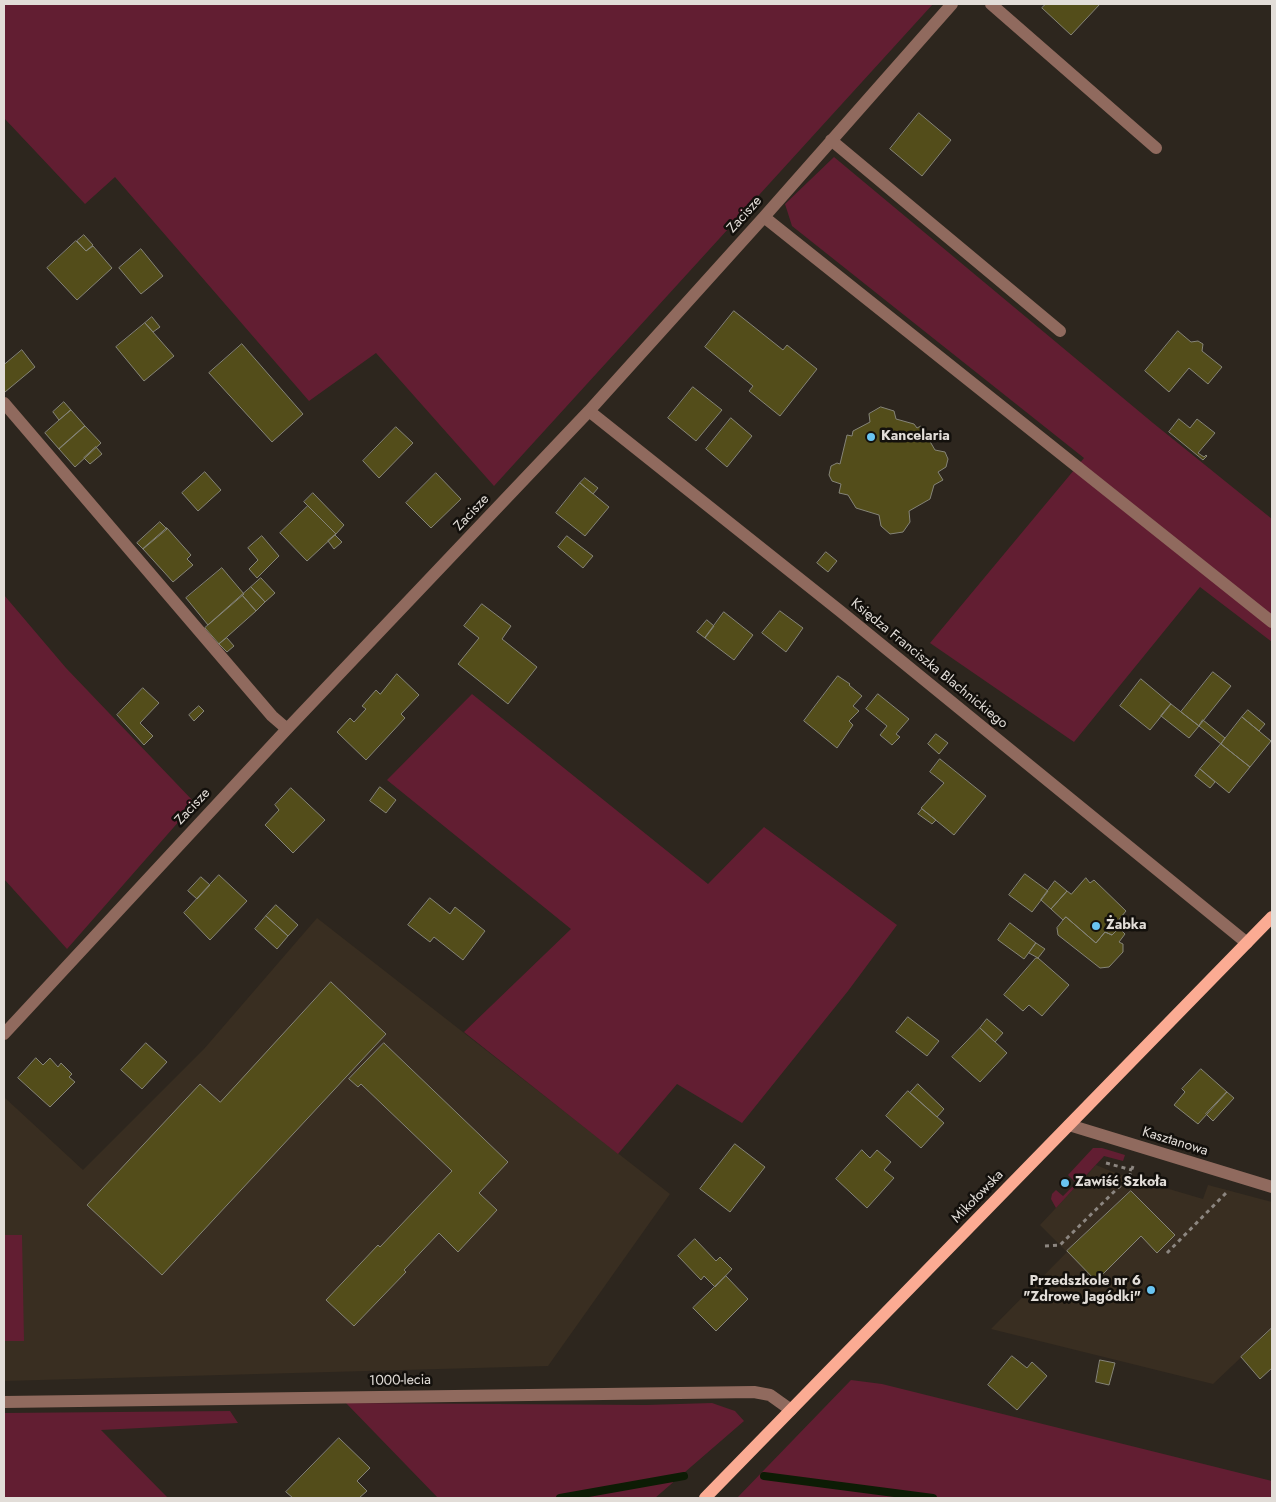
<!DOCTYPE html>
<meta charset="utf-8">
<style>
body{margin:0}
#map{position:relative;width:1276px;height:1502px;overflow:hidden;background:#2d261e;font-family:Jost,sans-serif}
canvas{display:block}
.frame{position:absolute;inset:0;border:5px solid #e2ddd8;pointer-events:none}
</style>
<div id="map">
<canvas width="1276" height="1502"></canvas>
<div class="frame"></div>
</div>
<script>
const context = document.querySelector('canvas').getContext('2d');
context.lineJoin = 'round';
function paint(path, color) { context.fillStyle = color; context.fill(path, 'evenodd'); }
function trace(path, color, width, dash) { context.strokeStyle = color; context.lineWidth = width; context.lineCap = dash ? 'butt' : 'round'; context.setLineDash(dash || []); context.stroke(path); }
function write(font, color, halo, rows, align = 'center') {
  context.font = font + ' Jost,sans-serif'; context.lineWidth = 5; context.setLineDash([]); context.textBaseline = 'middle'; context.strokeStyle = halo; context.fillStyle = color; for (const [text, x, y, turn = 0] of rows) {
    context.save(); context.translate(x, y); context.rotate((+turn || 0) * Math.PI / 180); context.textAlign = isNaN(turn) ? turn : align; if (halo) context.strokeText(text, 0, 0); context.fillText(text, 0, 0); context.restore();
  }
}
paint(new Path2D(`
 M317 918 670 1194 548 1366 4 1381V1097L83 1170 204 1049Z
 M1096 1165 1118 1174 1203 1199 1208 1185 1272 1202V1328L1213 1384 991 1329 1067 1252 1040 1225Z`), '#392e21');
paint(new Path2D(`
 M4 4H933L494 486 376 353 309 401 115 177 85 204 4 118Z
 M834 157 1153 423 1272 519V642L1200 587 1074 742 930 643 1084 458 792 226 785 204Z
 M4 595 66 668 195 803 67 949 4 879Z
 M472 694 708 884 764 827 897 925 848 991 742 1123 677 1084 618 1154 464 1032 571 929 387 780Z
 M1093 1148H1102L1125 1155 1123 1161 1104 1156 1056 1208 1051 1199 1052 1194 1056 1190 1063 1196 1076 1183 1068 1175Z
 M4 1235H22L24 1341H4Z
 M851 1380 882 1384 1272 1481V1498H737Z
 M346 1403 646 1405 712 1403 735 1411 744 1421 655 1498H438Z
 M230 1411 238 1423 101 1430 168 1498H4V1413Z`), '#621e32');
trace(new Path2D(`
 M764 1476 933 1498
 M560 1498 684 1476`), '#0d1c05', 8);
const building = new Path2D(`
 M1046 4H1100L1071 35 1042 8Z
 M919 113 951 140 922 176 890 149Z
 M84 235 93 245 86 251 77 241Z
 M76 241 86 251 93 246 112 268 77 300 47 268Z
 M141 249 163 276 141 294 119 268Z
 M734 311 783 350 787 345 817 369 780 416 749 391 753 386 705 347Z
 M152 317 160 327 153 332 145 323Z
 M145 323 174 356 144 381 116 347Z
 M1178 331 1191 342 1198 341 1203 344 1202 351 1222 367 1208 384 1189 368 1169 392 1145 371Z
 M242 344 303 414 272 442 209 373Z
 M22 350 35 367 5 392 4 390V365Z
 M693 387 722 410 696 441 668 418Z
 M64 402 71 410 59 420 53 412Z
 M881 407 894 411 896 419 914 424 917 428 921 426 935 450 945 452 948 459 946 467 938 472 943 480 934 485 930 499 909 511 910 522 903 532 890 534 881 526 879 515 856 508 848 495 839 493 841 484 832 481 829 475 831 466 837 463 840 464 847 435 852 436 853 431 870 422 869 414Z
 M71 410 85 426 59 449 45 433Z
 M731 418 752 436 727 467 706 449Z
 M1179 419 1190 428 1197 419 1215 433 1198 453 1204 457 1206 455 1207 456 1203 460 1169 432Z
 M85 426 101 443 75 467 59 449Z
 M396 427 413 443 379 478 363 461Z
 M96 447 102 454 90 464 84 458Z
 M205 472 221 490 198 511 182 493Z
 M436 473 461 499 431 528 406 503Z
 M585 478 598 488 593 494 580 483Z
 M580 483 609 507 585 536 556 513Z
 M313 493 344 525 336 534 304 502Z
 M308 506 336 534 307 561 280 533Z
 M160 522 167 529 143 549 137 543Z
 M167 528 191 555 187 559 193 565 173 582 143 549Z
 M335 535 342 542 334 549 328 541Z
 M262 536 279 556 257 578 249 569 258 560 248 548Z
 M567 536 593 556 583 568 558 547Z
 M826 552 837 561 828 572 817 563Z
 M222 568 244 594 208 625 186 598Z
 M261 578 275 593 265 602 251 587Z
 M251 587 265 602 256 611 242 595Z
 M242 595 256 611 219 644 205 628Z
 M482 604 511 626 502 639 537 667 508 704 458 664 479 638 464 626Z
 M780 611 803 628 786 652 762 633Z
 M724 612 753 635 734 660 705 638Z
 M707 620 714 626 705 638 697 632Z
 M227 638 234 646 227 652 219 644Z
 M1213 672 1231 686 1199 726 1181 712Z
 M397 674 419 695 401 714 405 718 366 760 337 732 350 718 354 722 366 709 362 706 376 690 380 694Z
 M838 676 850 684 849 685 862 696 853 706 859 711 849 721 853 725 837 748 804 721Z
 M1141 679 1171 704 1150 730 1120 706Z
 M143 688 159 703 140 723 153 736 144 745 117 715Z
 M878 694 909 719 896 734 900 737 892 745 880 735 887 726 866 709Z
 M1171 704 1199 726 1189 738 1161 716Z
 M199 706 204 711 194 721 189 715Z
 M1248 710 1265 724 1259 731 1242 717Z
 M1242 717 1271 741 1250 767 1221 744Z
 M1203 720 1225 738 1221 744 1199 726Z
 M936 734 948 743 939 754 928 744Z
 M1221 744 1250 767 1229 793 1200 769Z
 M940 759 986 796 954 835 921 808 944 783 930 772Z
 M1200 769 1215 782 1210 788 1195 776Z
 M380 787 396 800 386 813 370 801Z
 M291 788 325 820 293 853 265 825 279 810 275 805Z
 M922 809 936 820 932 824 918 814Z
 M1025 874 1048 891 1032 912 1009 895Z
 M219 875 247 901 210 940 184 913Z
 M201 877 210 885 197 899 188 891Z
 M1086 878 1090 883 1094 880 1126 911 1117 922 1119 928 1112 935 1105 932 1096 943 1066 917 1063 920 1051 909 1067 891 1071 894Z
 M1055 881 1067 891 1051 909 1041 900Z
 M430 898 450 914 455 907 485 931 463 960 434 937 430 942 408 925Z
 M276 905 298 925 288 936 266 916Z
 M266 916 288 936 277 949 255 929Z
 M1066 917 1096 943 1105 932 1112 935 1119 928 1125 934 1119 942 1123 944V952L1109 967 1100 968 1058 935 1057 928Z
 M1010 923 1036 943 1024 959 998 940Z
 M1036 943 1045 949 1038 958 1029 953Z
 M1036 958H1038L1069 985 1042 1016 1029 1005 1023 1011 1004 995Z
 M331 982 386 1034 162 1275 87 1205 200 1084 220 1102Z
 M908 1017 939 1041 927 1056 896 1032Z
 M987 1019 1003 1033 995 1042 980 1028Z
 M980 1028 1007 1053 980 1082 952 1057Z
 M146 1043 167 1062 142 1089 121 1070Z
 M384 1043 508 1162 479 1193 497 1210 458 1252 439 1233 404 1270 406 1272 354 1326 326 1300 378 1245 380 1247 452 1171 361 1084 358 1087 349 1079Z
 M36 1058 43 1065 50 1058 58 1067 61 1063 72 1074 69 1077 75 1082 50 1107 18 1078Z
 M1201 1069 1227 1092 1198 1124 1174 1105 1185 1092 1182 1089Z
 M918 1084 944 1109 937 1117 910 1093Z
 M908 1091 944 1123 921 1148 886 1116Z
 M1227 1092 1234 1098 1213 1121 1206 1114Z
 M735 1144 765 1167 730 1212 700 1189Z
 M862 1150 870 1158 877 1150 891 1162 884 1170 894 1178 867 1208 836 1179Z
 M1131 1191 1175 1235 1157 1253 1141 1236 1096 1281 1067 1251Z
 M695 1239 716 1261 720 1257 732 1269 715 1287 704 1276 701 1280 678 1256Z
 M726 1276 748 1299 716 1331 693 1308Z
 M1271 1329 1272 1331V1368L1260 1379 1241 1357Z
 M1012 1356 1027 1368 1032 1362 1047 1376 1017 1410 988 1385Z
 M1100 1360 1115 1363 1109 1385 1096 1382Z
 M339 1438 370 1468 357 1481 367 1491 359 1498H293L286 1492Z`);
paint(building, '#534d1a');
trace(building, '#858478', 1);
trace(new Path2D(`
 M1106 1163 1132 1170
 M1045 1246 1060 1245 1129 1177 1133 1166
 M1167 1253 1226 1193`), '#8c8680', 3, [4, 4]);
trace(new Path2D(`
 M991 4 1156 148
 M831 140 1060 331
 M764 217 1272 622
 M4 403 272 716 287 729
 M589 411 840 611 1247 943
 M4 1034 287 729 589 411 764 217 952 4
 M1069 1125 1272 1187
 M4 1402 754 1392 770 1395 791 1410`), '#906a5e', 12);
trace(new Path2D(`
 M705 1498 1272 917`), '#fbab93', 12);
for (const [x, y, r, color] of [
 [871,437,5,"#69c4f1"],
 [1096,926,5,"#69c4f1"],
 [1065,1183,5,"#69c4f1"],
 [1151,1290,5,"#69c4f1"]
]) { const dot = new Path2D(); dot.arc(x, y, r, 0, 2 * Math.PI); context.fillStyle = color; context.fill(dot); trace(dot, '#13100c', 2); }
write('14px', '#e2ddd8', '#13100c', [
 ["Zacisze",745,215,-48],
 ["Zacisze",472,513,-47],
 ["Księdza Franciszka Blachnickiego",929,664,39],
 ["Zacisze",193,807,-47],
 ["Kasztanowa",1175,1142,17],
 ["Mikołowska",978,1197,-46],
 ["1000-lecia",400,1381,-1]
]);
write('bold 14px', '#e2ddd8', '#13100c', [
 ["Kancelaria",881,437],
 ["Żabka",1106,926],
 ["Zawiść Szkoła",1075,1183],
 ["Przedszkole nr 6",1141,1282,"right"],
 ["\"Zdrowe Jagódki\"",1141,1298,"right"]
], 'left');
</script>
